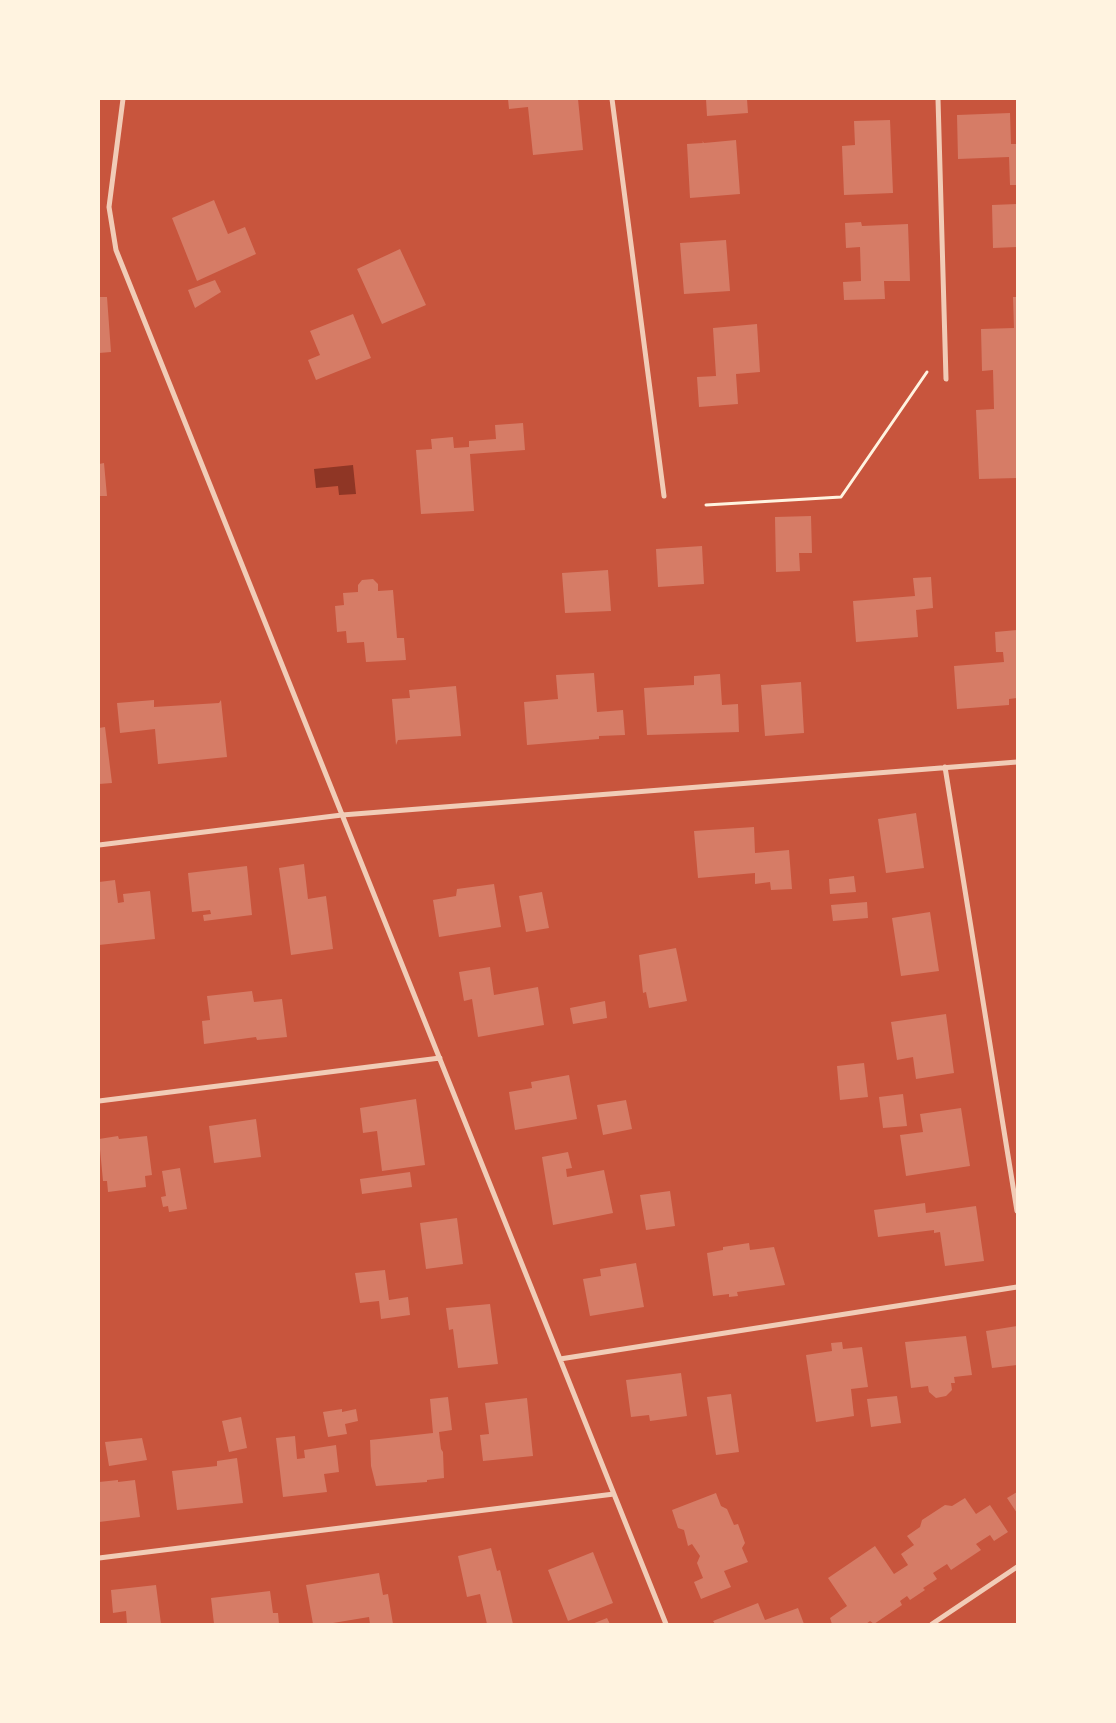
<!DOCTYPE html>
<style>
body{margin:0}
#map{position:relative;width:1116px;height:1723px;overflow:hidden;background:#c8553d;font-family:Karla,sans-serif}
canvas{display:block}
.frame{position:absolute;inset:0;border:100px solid #fff3e0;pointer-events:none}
</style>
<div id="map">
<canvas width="1116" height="1723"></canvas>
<div class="frame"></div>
</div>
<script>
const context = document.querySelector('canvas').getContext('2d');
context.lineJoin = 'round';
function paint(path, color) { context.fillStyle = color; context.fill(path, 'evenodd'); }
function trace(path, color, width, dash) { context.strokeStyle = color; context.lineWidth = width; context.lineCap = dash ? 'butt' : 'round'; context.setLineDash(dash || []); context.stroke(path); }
paint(new Path2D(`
 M353 465 356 494 339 495 338 486 316 488 314 469Z`), '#8f3625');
paint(new Path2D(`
 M508 99H578L583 150 533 155 528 107 509 109Z
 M706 99H747L748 113 707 116Z
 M1010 113 1011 144H1017V185H1010L1009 157 958 159 957 115Z
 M890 120 893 193 844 195 842 146 855 145 854 121Z
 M736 140 740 194 690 198 687 144 703 143 702 141 704 143Z
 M214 200 228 234 245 227 256 254 197 281 172 218Z
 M1017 204V247L993 248 992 205Z
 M861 222 862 226 908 224 910 281H884L885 299 844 300 843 282 861 281 860 247 846 248 845 223Z
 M726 240 730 291 684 294 680 243Z
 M400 249 426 305 382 324 357 269Z
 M215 280 221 292 195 308 188 290Z
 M99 297H107L111 352 99 353Z
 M1013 297H1017V478L979 479 976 410 994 409 993 370 982 371 981 329 1014 328Z
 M353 314 371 358 316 380 308 360 320 355 310 331Z
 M757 324 760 372 736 374 738 404 699 407 697 377 716 376 713 328Z
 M523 423 525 450 470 454 474 511 421 514 416 450 432 449 431 439 453 437 454 448 469 447V441L496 439 495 425Z
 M104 463 107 496H99V464Z
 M811 516 812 553H799L800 571 776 572 775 517Z
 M702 546 704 584 658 587 656 549Z
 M608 570 611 611 565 613 562 573Z
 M931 577 933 608 916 610 918 637 856 642 853 601 915 596 913 578Z
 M373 579 378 584V591L393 590 397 638H404L406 660 366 662 364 642 347 643 346 631 337 632 335 606 344 605 343 593 358 592V585L362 580Z
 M1017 630V698L1009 699V705L957 709 954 666 1004 662 1003 652H996L995 632Z
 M594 673 597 712 623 710 625 735 599 736V739L527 745 524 702 558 699 556 675Z
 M720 674 722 705 738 704 739 732 647 735 644 688 694 685V676Z
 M801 682 804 733 765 736 761 685Z
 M456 686 461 736 398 740 396 745 392 699 410 698 409 690Z
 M154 700V707L219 703 221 700 227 757 158 764 155 729 120 733 117 703Z
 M105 727 112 783 99 784V728Z
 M916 813 924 868 886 873 878 819Z
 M754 827 755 853 789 850 792 889 771 890 770 882 755 884V873L698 878 694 831Z
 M304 864 308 899 326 896 333 949 291 955 279 868Z
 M247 866 252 915 204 921 203 915 211 914 210 910 192 912 188 873Z
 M854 876 856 892 830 894 829 879Z
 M115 880 118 903 124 902 123 894 150 891 155 939 99 945V882Z
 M494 884 501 927 439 937 433 900 456 896 457 889Z
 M542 892 549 928 526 932 519 896Z
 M867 902 868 918 833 921 831 905Z
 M930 912 939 971 901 976 892 918Z
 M676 948 687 1001 649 1008 646 992 643 993 639 955Z
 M490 967 494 995 538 987 544 1025 478 1037 472 999 464 1001 459 972Z
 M252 991 254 1002 282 999 287 1037 257 1040 256 1037 204 1044 202 1021 210 1020 207 996Z
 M605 1001 607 1018 573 1024 570 1008Z
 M946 1014 954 1073 916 1079 913 1057 897 1060 891 1022Z
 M864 1063 868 1097 840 1100 837 1066Z
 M569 1075 577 1119 515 1130 509 1092 532 1088 531 1082Z
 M903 1094 907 1126 883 1128 879 1097Z
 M416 1099 425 1165 382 1171 377 1131 363 1133 360 1108Z
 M626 1100 632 1129 603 1135 597 1105Z
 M961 1108 970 1166 906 1176 900 1135 923 1132 920 1114Z
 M256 1119 261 1157 214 1163 209 1126Z
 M118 1136 119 1139 147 1136 152 1175 145 1176 146 1187 108 1192 107 1181H103L99 1139Z
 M568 1152 572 1168 566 1169 567 1177 604 1170 613 1213 553 1225 542 1157Z
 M180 1168 187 1209 169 1212 168 1206 163 1207 161 1197 166 1196 162 1171Z
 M410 1172 412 1187 362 1194 360 1179Z
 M670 1191 675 1226 646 1230 640 1195Z
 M925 1203 926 1213 976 1206 984 1261 945 1266 940 1232 934 1233V1230L878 1237 874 1210Z
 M457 1218 463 1264 426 1269 420 1223Z
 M749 1243 750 1250 774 1247 785 1285 737 1292 738 1296 729 1297V1294L713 1296 707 1253 723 1250V1247Z
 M636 1263 644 1307 590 1316 583 1279 601 1276 600 1269Z
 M385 1270 389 1300 408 1297 410 1315 381 1319 379 1301 360 1303 355 1273Z
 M490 1304 498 1364 458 1368 453 1329 449 1330 446 1308Z
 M1017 1326V1365L992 1368 986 1331Z
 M966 1336 972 1375 954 1377 955 1383H951L952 1390 946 1396 936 1398 929 1392 928 1386 911 1388 905 1342Z
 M842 1342 843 1349 862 1347 868 1387 851 1389 854 1416 816 1422 806 1355 832 1351 831 1343Z
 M681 1373 687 1416 650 1421 649 1415 631 1417 626 1380Z
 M731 1394 739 1452 716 1455 707 1397Z
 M897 1396 901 1423 871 1427 867 1399Z
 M448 1397 452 1430 439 1432 441 1449 443 1452 444 1478 427 1480V1482L376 1486 371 1466 370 1440 433 1433 430 1399Z
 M527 1398 533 1456 483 1461 480 1435 489 1434 485 1403Z
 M342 1409V1412L356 1409 358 1421 345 1424 347 1434 328 1437 323 1412Z
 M241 1417 247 1448 229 1452 222 1421Z
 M295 1436 297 1459 305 1458 304 1450 336 1445 339 1472 324 1474 327 1492 283 1497 276 1438Z
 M142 1438 147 1460 109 1466 105 1442Z
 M237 1458 243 1503 177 1510 172 1471 217 1466V1461Z
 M118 1480V1482L135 1480 140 1517 99 1522V1482Z
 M1017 1492V1513L1007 1498Z
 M716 1493 721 1506 727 1509 734 1525 738 1524 745 1543 742 1548 748 1562 724 1571 731 1587 701 1599 694 1582 703 1578 697 1563 700 1556 692 1544 688 1546 684 1530 678 1528 672 1510Z
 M965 1498 976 1514 990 1505 1008 1532 994 1541 990 1535 976 1544 981 1550 951 1570 947 1564 933 1573 937 1579 923 1588 925 1590 910 1600 907 1596 900 1601 902 1605 874 1624 870 1621 866 1624H832L830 1618 847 1606 828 1578 875 1546 894 1574 908 1565 901 1554 914 1545 907 1536 920 1527 922 1520 945 1505 952 1506Z
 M491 1548 497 1571 500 1570 513 1624H487L480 1594 467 1597 458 1556Z
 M593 1552 613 1603 568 1621 548 1570Z
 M379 1573 383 1595 388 1594 393 1624H370L369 1617 327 1624H313L306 1585Z
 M156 1585 161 1624H127L126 1611 113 1613 111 1590Z
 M270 1591 273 1613H278L279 1624H214L211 1598Z
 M758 1603 765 1620 798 1608 804 1624H715L713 1621Z
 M607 1618 610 1624H592Z`), '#d67c66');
trace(new Path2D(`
 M706 505 841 497 927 372`), '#fff3e0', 3);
trace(new Path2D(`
 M123 99 109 207 116 250 666 1624
 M612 99 664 496
 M938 99 946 379
 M945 767 1017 1211
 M99 845 342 815 1017 762
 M99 1101 440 1058
 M560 1359 1017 1287
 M99 1558 614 1494
 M932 1624 1017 1567`), '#f1ccb7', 5);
</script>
